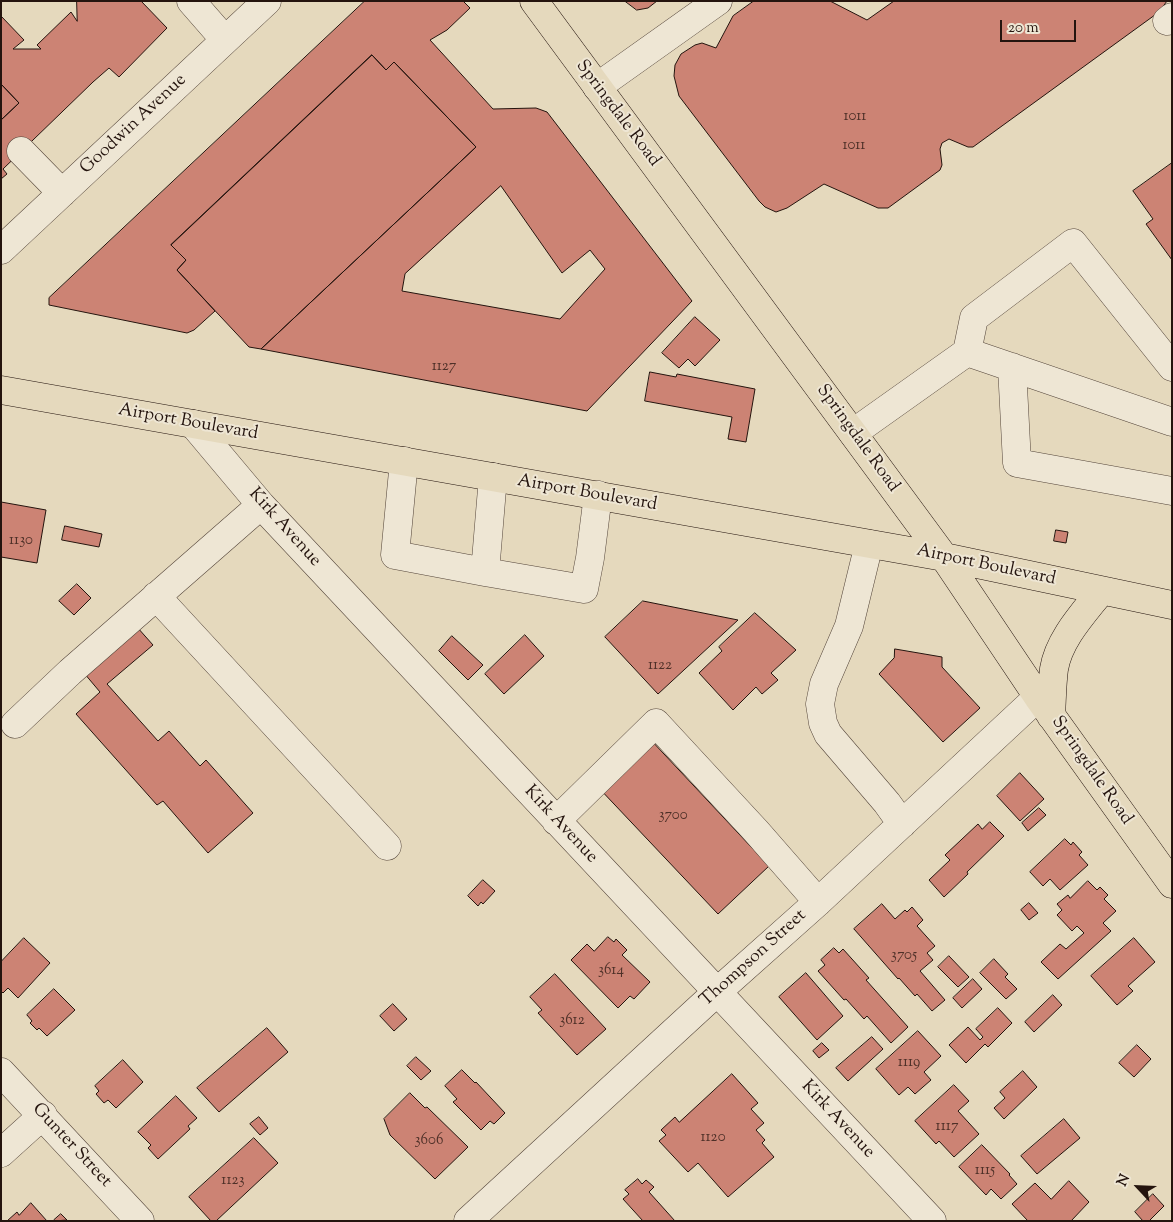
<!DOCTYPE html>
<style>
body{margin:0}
#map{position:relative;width:1173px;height:1222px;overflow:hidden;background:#e5d9bd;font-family:"Sorts Mill Goudy",serif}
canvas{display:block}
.frame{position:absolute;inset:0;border:2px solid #24140e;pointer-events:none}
.north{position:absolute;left:1113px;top:1162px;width:50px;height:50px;-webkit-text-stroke:4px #eee6d4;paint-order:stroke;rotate:295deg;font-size:14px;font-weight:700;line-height:20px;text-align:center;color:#24140e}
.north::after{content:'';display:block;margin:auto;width:18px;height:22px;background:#24140e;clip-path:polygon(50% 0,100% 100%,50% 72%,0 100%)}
.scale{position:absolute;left:1000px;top:20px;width:76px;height:22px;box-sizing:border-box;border:2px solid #24140e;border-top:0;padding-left:6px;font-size:15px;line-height:18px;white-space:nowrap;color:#24140e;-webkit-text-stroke:4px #eee6d4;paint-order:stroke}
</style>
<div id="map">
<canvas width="1173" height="1222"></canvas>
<div class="frame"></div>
<div class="north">N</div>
<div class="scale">20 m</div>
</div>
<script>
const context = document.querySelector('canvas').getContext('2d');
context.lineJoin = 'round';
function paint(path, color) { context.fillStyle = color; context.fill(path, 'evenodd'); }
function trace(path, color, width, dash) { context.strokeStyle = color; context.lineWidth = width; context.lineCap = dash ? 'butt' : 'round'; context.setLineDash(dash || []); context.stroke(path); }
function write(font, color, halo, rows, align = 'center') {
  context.font = font + ' "Sorts Mill Goudy",serif'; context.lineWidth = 4; context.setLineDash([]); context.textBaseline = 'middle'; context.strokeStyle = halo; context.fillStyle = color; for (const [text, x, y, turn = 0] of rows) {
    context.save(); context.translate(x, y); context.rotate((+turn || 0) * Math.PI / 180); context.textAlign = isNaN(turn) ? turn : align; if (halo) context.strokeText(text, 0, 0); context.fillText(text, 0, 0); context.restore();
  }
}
const building = new Path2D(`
 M77 1H141L167 28 119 77 109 68 93 82 3 169 7 174 1 179V120L19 103 1 84V16L24 40 13 49H41L37 45 71 12 77 21Z
 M365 1H463L470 8 447 30 430 40 493 109 536 108 547 112 692 301 587 411 261 349 476 147 394 62 386 70 372 55 171 245 186 260 177 270 215 311 194 330 187 333 49 305V298ZM501 186 562 273 590 250 605 269 560 319 402 291 405 274Z
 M625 1H657L648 8 637 10Z
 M754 1H830L867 20 894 1H1167L1159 12 973 147H968L949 139 942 143 940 149 942 165 940 170 888 208H878L824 184 787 208 776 212 765 207 759 201 679 96 674 76 675 65 681 54 695 45 702 43 716 48 733 16Z
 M372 55 386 70 394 62 476 147 261 349 249 347 177 270 186 260 171 245Z
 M1 84 19 103 1 120Z
 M1172 163V260L1146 224 1153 219 1133 191Z
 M695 317 720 340 695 366 688 359 679 368 662 353Z
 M650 372 676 377 677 374 755 389 746 442 728 439 732 417 645 401Z
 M1 502 46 510 37 563 1 557Z
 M65 526 102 534 99 547 62 540Z
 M1056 530 1068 532 1066 543 1054 541Z
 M77 584 91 598 74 615 59 601Z
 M643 601 738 620 658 694 605 637Z
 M755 613 796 650 771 673 778 680 762 694 756 687 733 710 699 673 722 651 719 647Z
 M137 627 153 645 107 684 158 741 169 731 200 766 206 760 253 813 208 853 163 801 157 805 76 714 100 692 84 673Z
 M525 635 544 656 504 694 485 674Z
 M452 636 483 665 468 680 439 651Z
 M895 649 942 657V667L980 708 943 742 879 674 894 658Z
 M649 738 769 866 718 914 597 786Z
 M1020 773 1044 799 1020 821 997 796Z
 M1039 808 1046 815 1028 831 1022 823Z
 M990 822 1004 836 967 872 968 874 944 897 929 880 950 860 945 855 978 824 982 829Z
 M1065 839 1071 845 1073 842 1082 852 1079 855 1088 865 1060 890 1050 879 1043 886 1030 872Z
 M483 880 495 891 483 904 481 902 478 906 468 896Z
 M1088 881 1097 890 1100 887 1108 895 1104 899 1116 911 1103 923 1111 931 1058 979 1041 962 1060 944 1066 949 1084 933 1077 926 1072 931 1057 915 1062 910 1057 904 1068 895 1070 898Z
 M1029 903 1038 913 1029 920 1021 910Z
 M882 904 895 919 905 910 907 912 912 907 923 920 917 926 935 946 927 953 933 960 920 971 945 1000 932 1011 917 994 915 996 899 978 898 979 854 929Z
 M608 937 614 942 616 939 627 950 622 955 650 982 634 999 630 996 618 1008 571 960 587 944 594 951Z
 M24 938 50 963 18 998 8 988 3 993 1 991V962Z
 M1134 938 1155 962 1128 986 1133 991 1117 1005 1091 976Z
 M834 948 839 953 843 949 869 978 866 980 908 1027 891 1043 867 1016 864 1019 846 999 844 1000 818 971 825 965 821 960Z
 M949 956 969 977 958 987 938 967Z
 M994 959 1008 974 1005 977 1017 989 1006 999 980 973Z
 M806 973 843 1016 817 1040 779 997Z
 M555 974 606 1029 577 1055 538 1013 542 1010 530 997Z
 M973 979 982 989 962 1008 953 998Z
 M54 989 75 1010 47 1036 39 1028 37 1030 30 1023 32 1021 27 1015Z
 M1053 995 1062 1005 1034 1032 1025 1022Z
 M393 1004 407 1019 394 1031 380 1016Z
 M998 1008 1012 1023 988 1047 985 1044 966 1063 949 1045 968 1027 980 1040 983 1037 976 1029Z
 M267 1028 288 1052 219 1112 197 1088Z
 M918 1031 941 1056 924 1072 931 1080 915 1094 908 1087 899 1095 876 1069Z
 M872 1037 883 1049 848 1081 836 1068Z
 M822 1043 829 1050 819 1058 813 1051Z
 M1137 1045 1151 1059 1134 1077 1119 1063Z
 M416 1057 431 1071 421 1080 407 1066Z
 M123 1060 143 1082 116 1108 108 1100 104 1103 96 1094 99 1091 95 1086Z
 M462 1070 475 1083 476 1082 505 1113 494 1124 490 1121 481 1130 453 1102 457 1099 445 1086Z
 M1023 1071 1037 1087 1004 1119 994 1108 1005 1098 1000 1092Z
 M732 1074 758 1103 751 1109 764 1123 756 1130 765 1140 762 1143 774 1157 728 1197 698 1163 688 1172 659 1141 666 1135 661 1130 675 1117 679 1122Z
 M954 1085 969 1101 958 1111 979 1134 954 1157 939 1141 936 1144 915 1121Z
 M410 1093 425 1108 427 1107 468 1147 435 1179 390 1135 384 1119Z
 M176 1096 197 1118 188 1126 190 1129 158 1159 148 1148 151 1145 138 1132Z
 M259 1117 268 1128 260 1135 250 1124Z
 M1064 1119 1080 1138 1037 1174 1021 1156Z
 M254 1138 278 1163 216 1221H211L189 1197Z
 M982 1145 1010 1174 1009 1175 1017 1184 1001 1199 991 1189 986 1195 959 1167Z
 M638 1179 642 1184 646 1180 654 1187 649 1192 675 1221H643L623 1199 629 1194 625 1190Z
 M1069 1181 1089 1202 1071 1221H1028L1012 1204 1035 1183 1051 1199Z
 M1153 1194 1164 1206 1149 1221H1143L1135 1212Z
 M31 1203 47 1221H7L17 1212 19 1215Z
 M61 1214 67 1220 54 1221V1220Z`);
paint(building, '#cc8374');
trace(building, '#24140e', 1);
const minor = new Path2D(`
 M191 1 225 40
 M1167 21 1172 17
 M597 87 718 1
 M21 151 62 193
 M1 250 267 1
 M967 352 1172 422
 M1012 367 1017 463 1172 491
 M193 424 261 505 932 1221
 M853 433 967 352 974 318 1073 243 1172 367
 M404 461 395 555 485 572 493 477
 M869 544 849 626 824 684 820 704 823 723 828 734 887 803 902 824
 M485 572 584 589 590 558 598 495
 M156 596 387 846
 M15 724 70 672 261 505
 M556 821 656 723 756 831 818 902
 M1 1072 140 1221
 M1 1153 43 1115
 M468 1221 717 992 818 902 1038 697`);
const major = new Path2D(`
 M534 1 944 557 1038 697 1172 884
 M1 390 944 557 1172 605
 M1051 716C1052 700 1052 684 1054 669 1059 639 1083 614 1101 591`);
trace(minor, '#54453a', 29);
trace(major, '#24140e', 29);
trace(minor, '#eee6d4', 28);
trace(major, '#e5d9bd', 28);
write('15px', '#4e3028', null, [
 ["1011",855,117],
 ["1011",854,146],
 ["1127",444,367],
 ["1130",21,541],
 ["1122",660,666],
 ["3700",673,816],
 ["3705",904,956],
 ["3614",611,971],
 ["3612",572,1021],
 ["1119",909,1063],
 ["1117",947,1127],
 ["1120",713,1138],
 ["3606",429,1141],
 ["1115",985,1171],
 ["1123",233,1181]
]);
write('18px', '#24140e', '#eee6d4', [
 ["Springdale Road",617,114,53],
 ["Goodwin Avenue",134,125,-43],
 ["Airport Boulevard",188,423,10],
 ["Springdale Road",857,439,54],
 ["Airport Boulevard",587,494,10],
 ["Kirk Avenue",284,528,48],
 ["Airport Boulevard",986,566,12],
 ["Springdale Road",1091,771,55],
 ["Kirk Avenue",560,825,47],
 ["Thompson Street",754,959,-42],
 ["Kirk Avenue",837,1120,47],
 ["Gunter Street",71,1146,47]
]);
</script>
